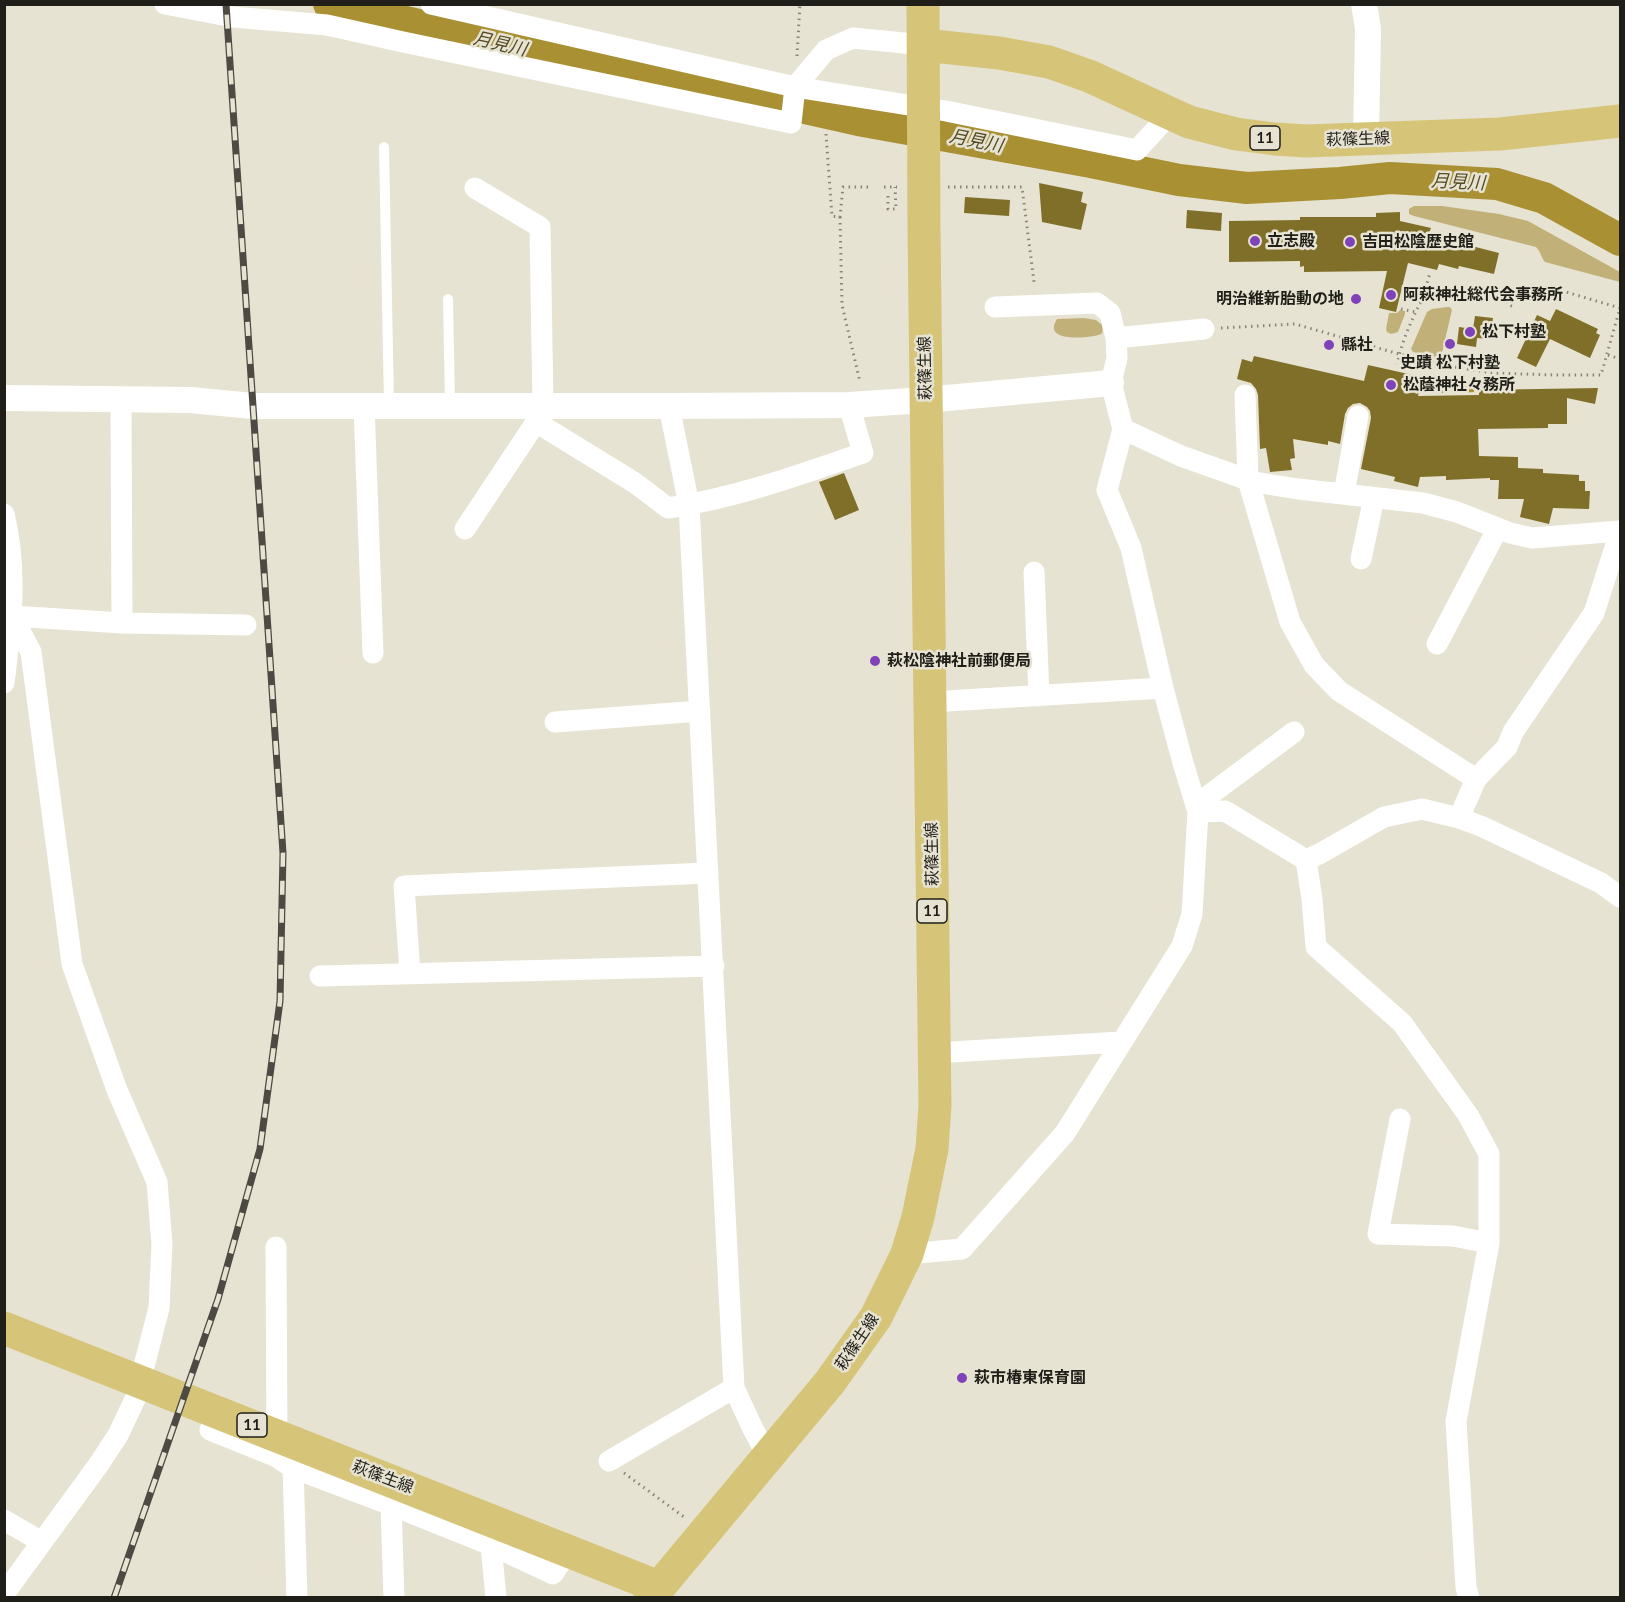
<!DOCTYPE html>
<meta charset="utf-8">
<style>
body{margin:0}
#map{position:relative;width:1625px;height:1602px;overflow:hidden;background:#e7e3d2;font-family:Lato,sans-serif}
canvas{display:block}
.frame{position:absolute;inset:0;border:6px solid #1f1e18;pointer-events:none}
</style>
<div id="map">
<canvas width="1625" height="1602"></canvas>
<div class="frame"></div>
</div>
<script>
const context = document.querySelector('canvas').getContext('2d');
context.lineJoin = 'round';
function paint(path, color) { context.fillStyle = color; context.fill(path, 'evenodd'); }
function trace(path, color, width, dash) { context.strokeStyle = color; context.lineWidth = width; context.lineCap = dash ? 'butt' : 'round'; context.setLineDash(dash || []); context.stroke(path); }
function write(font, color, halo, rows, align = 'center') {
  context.font = font + ' Lato,"Noto Sans JP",sans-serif'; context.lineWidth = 5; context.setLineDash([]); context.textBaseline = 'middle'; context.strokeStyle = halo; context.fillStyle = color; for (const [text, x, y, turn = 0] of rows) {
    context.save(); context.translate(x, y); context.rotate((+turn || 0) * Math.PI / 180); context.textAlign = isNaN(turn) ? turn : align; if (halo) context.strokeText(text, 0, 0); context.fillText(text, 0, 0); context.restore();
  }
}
paint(new Path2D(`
 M1414 206H1442L1499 214 1528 221 1620 272V282L1545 262C1541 257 1541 252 1536 247L1414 216 1409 214V209Z
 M1447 307H1450L1452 310 1441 357 1439 358 1413 352 1411 349 1427 312 1432 309Z
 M1400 310 1405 311V314L1398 332 1391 334 1387 332 1386 329 1389 313H1397Z
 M1084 318 1096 320 1102 325C1102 328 1104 331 1101 334 1097 337 1040 345 1057 319Z`), '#c1b178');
paint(new Path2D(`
 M1461 377C1462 385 1468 387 1474 387V392L1460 393 1457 386C1451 384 1446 386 1446 393H1432V388H1438V383H1444V378Z`), '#a99133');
trace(new Path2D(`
 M329 4 603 68 733 92 858 120 1091 162 1179 180 1247 188 1340 183 1390 178 1497 184 1544 198 1620 240`), '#a99133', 32);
paint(new Path2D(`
 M1039 183 1083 192 1081 202 1087 204 1081 230 1042 222Z
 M965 197 1010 200 1009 216 964 213Z
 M1187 210 1222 213 1221 231 1186 228Z
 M1400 212V221L1431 228 1429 233 1464 242V244L1499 253 1494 274 1459 266 1458 269 1439 264 1437 270 1408 263 1396 312 1379 308 1387 271 1304 272V266L1300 267V261L1229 262V221L1300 220V217H1376V213Z
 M1556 309 1598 329 1596 333 1600 335 1590 358 1550 339 1536 367 1517 358 1537 315 1550 321Z
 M1475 316 1493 318 1490 339 1477 338 1476 347 1457 344 1459 327 1473 329Z
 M1254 356 1364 381 1368 365 1422 377 1418 396 1479 395V390L1598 388 1595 404 1567 398V424H1548V428L1478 429 1479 456 1518 457V468L1543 469V473L1579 475V481H1585V491H1590L1589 509 1553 508 1549 524 1520 517 1524 499H1498L1499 480H1490V478L1446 480V476L1420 477 1418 487 1394 481 1395 477 1361 469 1371 418 1370 411 1367 407 1360 403 1353 404 1348 408 1345 414 1340 444 1328 441V445L1293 439 1295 458 1290 459 1292 470 1270 472 1266 448 1260 449 1258 395 1256 389 1251 383 1237 379 1242 359 1252 362Z
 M844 473 859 510 835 520 819 482Z`), '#806f28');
trace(new Path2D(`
 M797 56 800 4
 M826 134 832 216 840 217 843 187H869
 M884 187H897
 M948 187H1022L1034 282
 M888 196V209H896L895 187
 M840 217 842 305 860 382
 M1499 292 1509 305 1514 307
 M1422 300 1430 273
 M1401 309 1416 312
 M1221 328 1295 324 1399 354 1449 366 1492 373 1555 375H1601L1620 308 1556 289 1499 292 1422 300C1411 320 1402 342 1397 364
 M1608 355 1620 359
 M624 1473 684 1517`), '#878479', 3, [1.5, 4.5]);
trace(new Path2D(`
 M384 147 389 405
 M448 299 450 405`), '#fff', 10);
trace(new Path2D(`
 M165 4 233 17 327 25 403 42 791 123 795 87 826 50 853 38 924 45
 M431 4 795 87 946 111 1137 150 1170 114
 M475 188 540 227 543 405 536 422 635 483 668 508C735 498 800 475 863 453L849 405
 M995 307 1097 303 1110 313 1116 338 1117 358 1111 383 1123 429 1181 456 1254 482 1298 489 1423 503 1457 512 1510 533 1532 538 1620 531
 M1116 338 1204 329
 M1245 395 1248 480 1290 622 1314 665 1339 691 1476 779
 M121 399 122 623 246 625
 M364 405 373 653
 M669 406 689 505 734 1388 753 1429 768 1457
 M1344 494 1358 416
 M4 514C18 570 11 627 4 683
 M465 529 536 422
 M1361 559 1374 498
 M1034 572 1039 696
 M12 616 122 623
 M1437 644 1498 528
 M930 702 1163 688
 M555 722 700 711
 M1196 805 1294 732
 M1198 812 1225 811 1306 860 1312 899 1316 947 1402 1023 1468 1115 1489 1154V1243L1456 1421 1466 1587 1469 1598
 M1459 818 1476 779 1507 747 1513 732 1594 613 1620 532
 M1306 860 1321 853 1384 817 1422 809 1459 818 1483 827 1601 883 1620 897
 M410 973 404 886 708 873
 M320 976 714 966
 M934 1053 1121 1042
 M1400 1119 1378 1234 1453 1236 1489 1243
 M276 1247 277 1447
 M907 1254 962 1249 1065 1133 1182 946 1192 914 1198 812 1183 763 1163 688 1131 548 1107 490 1123 429
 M210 1430 277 1457 293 1468 391 1505 491 1545 553 1574 569 1550
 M609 1461 734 1388
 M293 1468 297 1598
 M391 1505 394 1598
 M4 1520 42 1542
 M491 1545 496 1598
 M4 1594 99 1464 118 1435 136 1397 159 1308 162 1244 157 1182 117 1090 72 964 31 652 12 616`), '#fff', 21);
trace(new Path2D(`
 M1364 4 1368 29 1366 138
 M4 398 190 400 253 406H669L849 405 925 400 1111 383`), '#fff', 26);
trace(new Path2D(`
 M924 45 999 53 1049 62 1089 76 1189 122 1236 134 1275 139 1306 141 1500 134 1620 121
 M4 1328 659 1587
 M650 1598 830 1382 876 1317 907 1254 918 1217 932 1149 935 1105 924 229 923 4`), '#d6c578', 33);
const rail = new Path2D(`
 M114 1598 218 1299 260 1149 280 1001 283 853 226 4`);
trace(rail, '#4c4a42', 7);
trace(rail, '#e7e3d2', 4.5, [14]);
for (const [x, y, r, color] of [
 [1255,241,6,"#8042b8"],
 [1350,242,6,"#8042b8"],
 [1391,295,6,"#8042b8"],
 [1356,299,6,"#8042b8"],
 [1470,332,6,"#8042b8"],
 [1450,344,6,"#8042b8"],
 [1329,345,6,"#8042b8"],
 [1391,385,6,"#8042b8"],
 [875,661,6,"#8042b8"],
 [962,1378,6,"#8042b8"]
]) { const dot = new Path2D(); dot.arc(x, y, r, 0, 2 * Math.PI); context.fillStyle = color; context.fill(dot); trace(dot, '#e7e3d2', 2); }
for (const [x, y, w] of [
 [1265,138,30],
 [932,911,30],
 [252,1425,30]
]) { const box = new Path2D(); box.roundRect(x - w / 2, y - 12, w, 24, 4.5); context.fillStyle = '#e7e3d2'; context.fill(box); trace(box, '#1f1e18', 1.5); }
write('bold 15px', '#1f1e18', null, [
 ["11",1265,138],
 ["11",932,911],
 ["11",252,1425]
]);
write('16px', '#1f1e18', '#e7e3d2', [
 ["萩篠生線",1358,139,-2],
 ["萩篠生線",925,368,-91],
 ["萩篠生線",932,854,-91],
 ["萩篠生線",857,1342,-56],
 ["萩篠生線",383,1477,21]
]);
write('bold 16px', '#1f1e18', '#e7e3d2', [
 ["立志殿",1267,241],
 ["吉田松陰歴史館",1362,242],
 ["阿萩神社総代会事務所",1403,295],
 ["明治維新胎動の地",1344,299,"right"],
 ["松下村塾",1482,332],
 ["縣社",1341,345],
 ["史蹟 松下村塾",1450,363,"center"],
 ["松蔭神社々務所",1403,385],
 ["萩松陰神社前郵便局",887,661],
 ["萩市椿東保育園",974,1378]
], 'left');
write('italic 18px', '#544a23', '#e7e3d2', [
 ["月見川",500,44,13],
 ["月見川",976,141,11],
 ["月見川",1458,182,3]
]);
</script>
